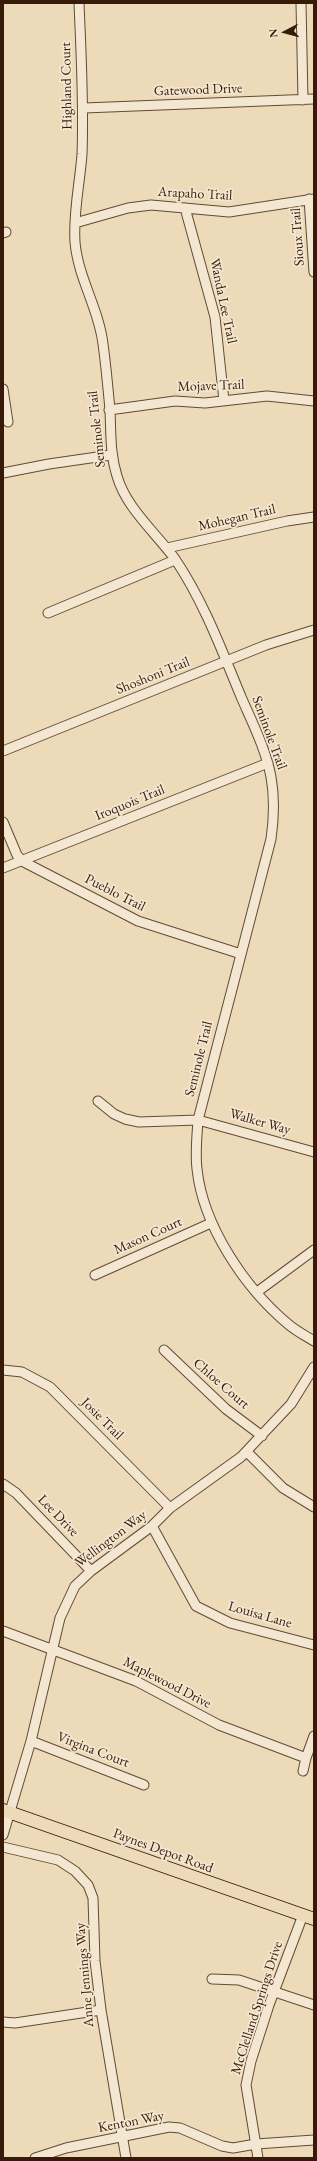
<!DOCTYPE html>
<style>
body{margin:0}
#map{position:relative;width:317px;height:2161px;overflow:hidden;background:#ecdab9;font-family:"EB Garamond",serif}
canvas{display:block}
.frame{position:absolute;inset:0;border:4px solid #371a07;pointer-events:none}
.north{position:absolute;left:265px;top:12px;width:40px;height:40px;-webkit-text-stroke:3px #f3e7d2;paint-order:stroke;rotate:264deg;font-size:11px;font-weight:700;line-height:16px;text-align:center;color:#371a07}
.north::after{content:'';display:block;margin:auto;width:14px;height:18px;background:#371a07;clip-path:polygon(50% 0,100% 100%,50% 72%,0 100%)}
</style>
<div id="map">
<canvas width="317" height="2161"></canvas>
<div class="frame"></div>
<div class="north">N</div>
</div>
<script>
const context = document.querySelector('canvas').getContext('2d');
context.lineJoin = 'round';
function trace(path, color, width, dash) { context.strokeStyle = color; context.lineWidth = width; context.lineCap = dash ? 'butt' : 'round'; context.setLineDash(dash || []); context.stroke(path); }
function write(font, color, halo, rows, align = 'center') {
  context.font = font + ' "EB Garamond",serif'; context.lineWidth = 3.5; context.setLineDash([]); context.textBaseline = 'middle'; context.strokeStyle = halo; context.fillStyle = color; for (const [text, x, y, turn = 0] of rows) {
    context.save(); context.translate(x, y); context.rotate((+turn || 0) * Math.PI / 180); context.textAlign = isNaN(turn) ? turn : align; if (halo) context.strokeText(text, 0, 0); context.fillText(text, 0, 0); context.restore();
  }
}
const minor = new Path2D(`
 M79 3C81 53 84 103 82 154 80 183 73 212 75 242 78 278 99 309 103 344 106 366 108 388 110 410 111 433 110 454 117 476 126 508 156 533 175 559 204 602 222 651 242 699 253 724 266 750 271 777 275 799 274 818 271 839L198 1120C197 1136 195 1154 197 1169 203 1226 245 1288 288 1324 296 1331 306 1336 314 1341
 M301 3 303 100
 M84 108 314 99
 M309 199 314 272
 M185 208 215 317 224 401
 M75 223 128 208 151 205 229 212 314 199
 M3 233 6 232
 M3 389 8 422
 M109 410 175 401 205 403 267 396 314 401
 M3 473 49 464 111 455
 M167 548 287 521 314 517
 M48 613 175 560
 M3 751 266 645 314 630
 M3 822 17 855 22 861 138 921 241 954
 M3 868 268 763
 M98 1101 114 1114 125 1119 139 1122 198 1120 314 1152
 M95 1275 211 1223
 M257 1292 314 1250
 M164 1350 226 1409 262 1436
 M3 1370 22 1372 50 1387 170 1508
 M247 1452 283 1488 314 1507
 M3 1484 16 1493 91 1571
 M152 1526 196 1606 230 1623 314 1645
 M3 1631 136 1681 219 1725 306 1758 303 1771
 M31 1741 144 1785
 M306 1758 314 1736
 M3 1835 31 1741 60 1618 75 1586 91 1571 152 1526 170 1508 241 1457 291 1404 314 1367
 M3 1847 58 1860 75 1871 88 1885 93 1898 95 1961 101 2010 126 2158
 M212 1979 239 1980 314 2005
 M3 2022 15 2023 101 2010
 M35 2158 66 2148 169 2127 180 2128 222 2146 233 2148 256 2144 314 2140
 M258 2158 246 2085 251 2061 269 2005 303 1915`);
const major = new Path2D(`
 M3 1810 314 1919`);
trace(minor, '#644a34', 11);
trace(major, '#371a07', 14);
trace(minor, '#f3e7d2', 9);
trace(major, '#ecdab9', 12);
write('14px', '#371a07', '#f3e7d2', [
 ["Highland Court",67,86,-91],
 ["Gatewood Drive",198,90,-2],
 ["Arapaho Trail",195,194,3],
 ["Sioux Trail",298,237,-94],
 ["Wanda Lee Trail",223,301,78],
 ["Mojave Trail",211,386,-2],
 ["Seminole Trail",97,429,-96],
 ["Mohegan Trail",237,518,-13],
 ["Shoshoni Trail",153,676,-22],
 ["Seminole Trail",269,733,70],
 ["Iroquois Trail",130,803,-22],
 ["Pueblo Trail",115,893,27],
 ["Seminole Trail",199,1059,-76],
 ["Walker Way",260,1122,16],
 ["Mason Court",148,1236,-24],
 ["Chloe Court",221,1384,41],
 ["Josie Trail",102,1419,45],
 ["Lee Drive",58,1516,46],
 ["Wellington Way",111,1539,-37],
 ["Louisa Lane",260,1615,16],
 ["Maplewood Drive",167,1683,27],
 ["Virgina Court",93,1750,21],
 ["Paynes Depot Road",163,1851,20],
 ["Anne Jennings Way",85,1975,-95],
 ["McClelland Springs Drive",257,2008,-72],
 ["Kenton Way",131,2122,-11]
]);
</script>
